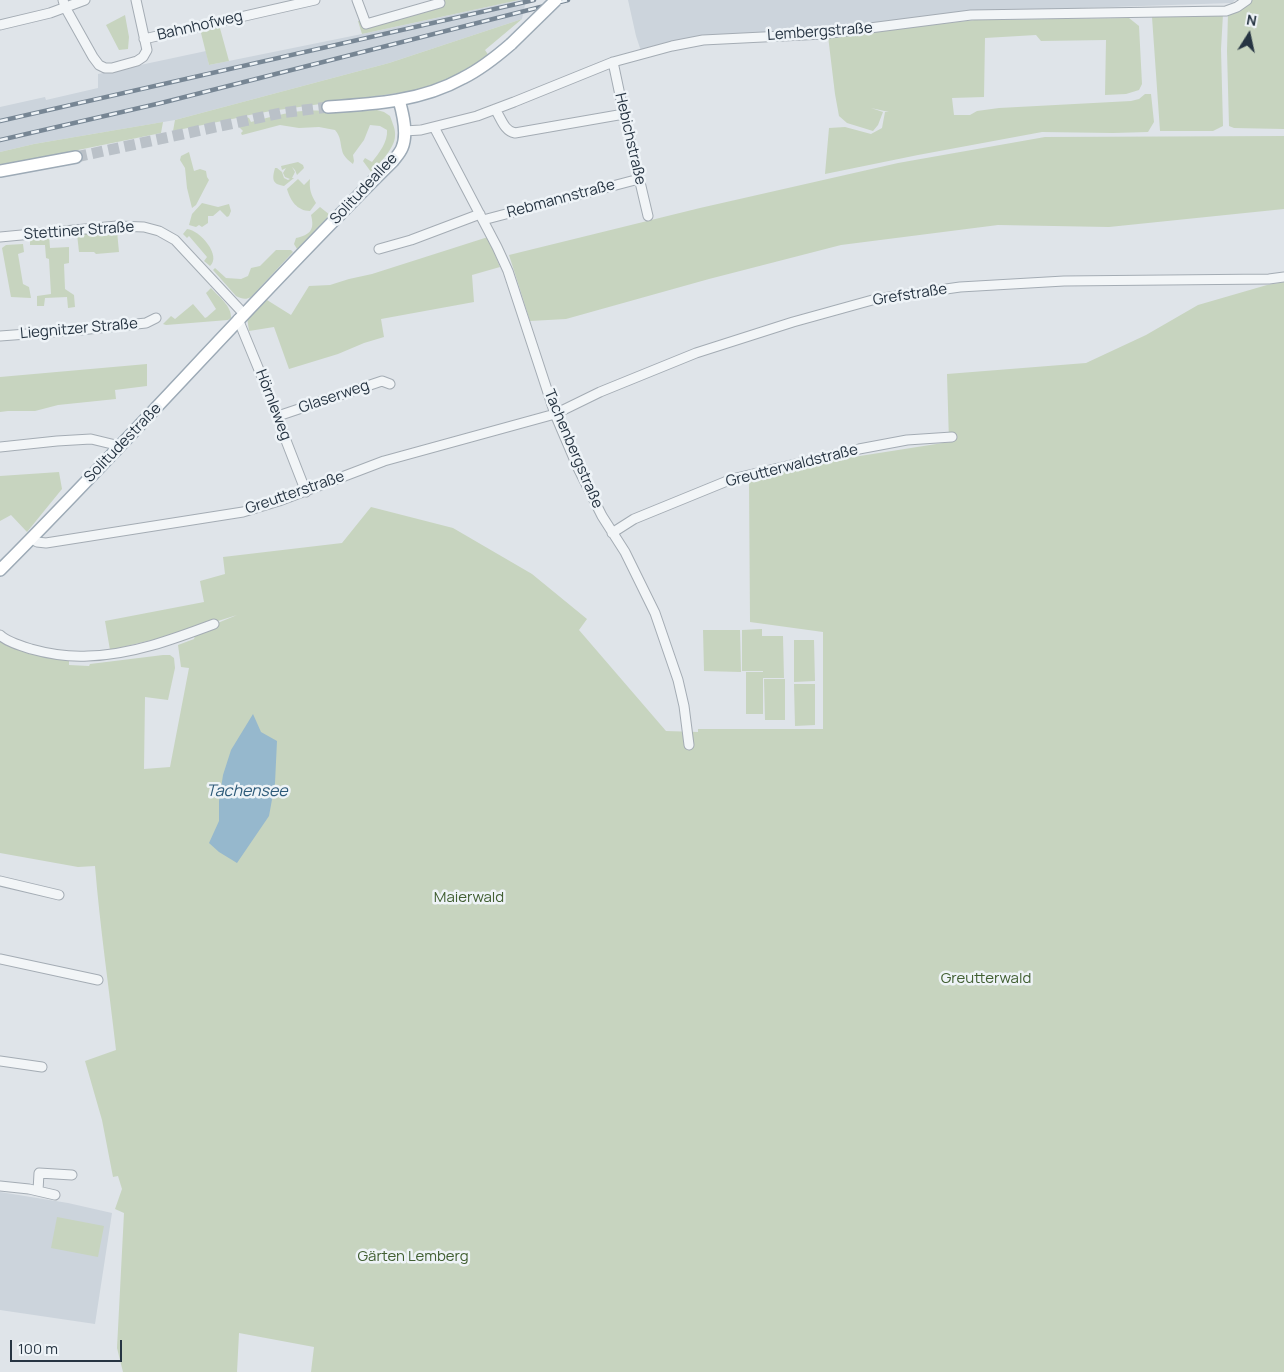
<!DOCTYPE html>
<meta charset="utf-8">
<style>
body{margin:0}
#map{position:relative;width:1284px;height:1372px;overflow:hidden;background:#dfe4e9;font-family:Manrope,sans-serif}
canvas{display:block}
.north{position:absolute;left:1224px;top:10px;width:50px;height:50px;-webkit-text-stroke:4px #eef3f7;paint-order:stroke;rotate:10deg;font-size:14px;font-weight:700;line-height:20px;text-align:center;color:#263442}
.north::after{content:'';display:block;margin:auto;width:18px;height:22px;background:#263442;clip-path:polygon(50% 0,100% 100%,50% 72%,0 100%)}
.scale{position:absolute;left:10px;top:1340px;width:112px;height:22px;box-sizing:border-box;border:2px solid #263442;border-top:0;padding-left:6px;font-size:15px;line-height:18px;white-space:nowrap;color:#263442;-webkit-text-stroke:4px #eef3f7;paint-order:stroke}
</style>
<div id="map">
<canvas width="1284" height="1372"></canvas>
<div class="north">N</div>
<div class="scale">100 m</div>
</div>
<script>
const context = document.querySelector('canvas').getContext('2d');
context.lineJoin = 'round';
function paint(path, color) { context.fillStyle = color; context.fill(path, 'evenodd'); }
function trace(path, color, width, dash) { context.strokeStyle = color; context.lineWidth = width; context.lineCap = dash ? 'butt' : 'round'; context.setLineDash(dash || []); context.stroke(path); }
function write(font, color, halo, rows, align = 'center') {
  context.font = font + ' Manrope,sans-serif'; context.lineWidth = 5; context.setLineDash([]); context.textBaseline = 'middle'; context.strokeStyle = halo; context.fillStyle = color; for (const [text, x, y, turn = 0] of rows) {
    context.save(); context.translate(x, y); context.rotate((+turn || 0) * Math.PI / 180); context.textAlign = isNaN(turn) ? turn : align; if (halo) context.strokeText(text, 0, 0); context.fillText(text, 0, 0); context.restore();
  }
}
paint(new Path2D(`
 M519 0H526L522 19 389 63 175 120 34 144 0 152V107L45 97 46 100 98 88V74L206 51 209 65 362 34Z
 M628 0H1235L1232 3 990 11 845 27 703 37 641 51 636 36Z
 M0 1192 68 1203 112 1213 95 1324 0 1310Z`), '#ccd4dc');
paint(new Path2D(`
 M440 0H519L362 34 358 21Z
 M1250 0H1284V129L1234 128 1229 126 1227 51 1228 13Z
 M1223 14 1221 49 1223 126 1213 131H1160L1152 17Z
 M125 15 129 37 128 49 119 50 106 25Z
 M1129 18 1139 26 1142 84 1139 90 1126 94 1105 95 1106 40 1041 41 1036 35 985 38 984 97 952 98 954 115H970L977 111 999 108 1131 101 1139 99 1145 94H1151L1154 122 1148 132 1113 133 1042 132 918 155 825 174 829 128 845 127 871 134 882 128 885 112H889L871 108 883 112 878 125 873 131 847 123 839 116 835 94 828 36 975 20Z
 M522 19 485 50 489 56 443 82 412 91 271 111 244 116 249 118 251 122C274 116 305 107 328 112L377 110 384 112 390 116C392 122 396 130 395 136 395 148 379 164 371 172L363 161 365 158 372 162C379 153 388 142 387 130L380 126 370 125 364 140 353 155 354 161 353 164C348 160 343 156 342 150 340 142 341 137 335 130L319 127 299 128 280 125 242 135 241 133 243 131 239 127 238 123 242 117 173 131 175 120 389 63Z
 M218 21 229 61 209 65 199 25Z
 M163 122 161 133 0 166V152L34 144Z
 M1284 136V209L1109 227 998 225 841 245 709 279 566 319 530 321 509 255 700 208 898 163 1045 137Z
 M189 152 194 171 200 169 206 171 207 177 209 180 196 205 192 208 187 188 185 168 180 160 181 156Z
 M298 162 303 165 304 168 297 175 295 170 292 167 295 172 292 178H294L284 186C272 184 272 179 275 168H277L282 172 284 178 288 180 290 179 285 177 283 173 286 168 282 170 281 166Z
 M298 179 304 185 310 179C309 189 311 195 316 203L310 211C297 211 290 200 287 189Z
 M202 203 218 207 229 204 231 211 229 216 227 217 220 210 213 216H208V223L202 227 199 225 196 227 189 225 192 214Z
 M320 207 330 215 297 249 294 244 296 238C310 235 315 230 311 215Z
 M187 229C200 230 222 256 210 266L204 261 207 257 189 236 187 238 183 234Z
 M117 231 119 252 96 254 94 252H79L77 234Z
 M49 235 50 248 69 247V263L64 264 65 289 74 295 75 307 68 308 67 297 45 298 44 306H37V296L51 294 49 259 46 258 45 245H30V238L38 236V239H45V236Z
 M488 237 500 267 472 275 474 302 381 319 384 337 364 343 338 354 289 369 274 327 249 331 247 317 267 300 291 315 309 286 330 285 349 279 372 274Z
 M23 244 24 252 18 254 23 284 29 287 31 298 11 297 2 248 6 245Z
 M276 250H291L293 252 251 297C246 300 242 299 236 296L213 270 215 268 226 278 241 279 248 276 251 268 260 266Z
 M1284 282V1372H311L314 1347 239 1333 237 1372H123L117 1348 124 1213 115 1209 122 1189 118 1176 113 1177 102 1120 85 1061 116 1050C109 988 100 927 95 866L78 867 0 853V635L69 660V665L89 666 90 664 163 655H170L174 658 175 668 168 700 145 697 144 769 170 767 189 668 181 667 178 645 194 639 196 632 237 615 177 634 110 650 105 621 204 602 200 581 225 574 223 557 342 543 371 507 453 528 532 574 587 619 579 630 666 731 698 732V729H823V632L750 622 749 481 828 461 949 442 947 374 1086 363 1146 335 1198 305 1267 285Z
 M211 288C218 296 232 306 231 318L228 320 166 325 163 324 171 316 175 319 193 304 205 318 207 317 216 309 206 293Z
 M147 364V386L115 390 116 399 58 405 35 411H8L0 412V377Z
 M59 472 62 489 27 532 11 515 0 521V476Z
 M762 629V636H783L784 678H763V714H746V672H763V671H742V630Z
 M703 630H740L741 672 704 671Z
 M794 640H814L815 681 794 682Z
 M764 679H785V720H765Z
 M794 684H815V725L795 726Z
 M57 1217 104 1226 98 1257 51 1248Z`), '#c7d4bf');
paint(new Path2D(`
 M253 714 261 732 277 741 275 783 269 816 237 863 219 852 209 843 219 821V801L223 775 231 750Z`), '#96b8cd');
trace(new Path2D(`
 M76 157 281 113 328 107`), '#bac1c8', 11, [11, 5.5]);
const minor = new Path2D(`
 M63 0 65 7 93 57 99 65 105 68H112L137 61 143 57 147 50 136 0
 M357 0 366 24 440 3
 M0 25 50 13 85 0
 M144 39 315 0
 M613 62 624 114 648 216
 M495 109C501 118 504 131 515 133L624 114
 M434 127 497 247 508 271 555 414 578 468 602 516 625 552 655 613 678 680 684 706 689 745
 M404 131 421 130 477 116 514 102 613 62 672 46 703 40 823 34 971 15 1226 11 1237 7 1247 0
 M483 220 639 179
 M0 237 117 226 144 227 159 231 175 240 244 314
 M379 249 411 240 480 214
 M238 319 278 416 285 438 306 492
 M0 336 80 330 146 323 156 318
 M278 416 382 381 390 384
 M0 447 57 441 91 439 120 446
 M612 533 634 519 732 479 859 449 907 440 952 437
 M31 538 37 542 46 543 243 512 279 501 384 461 555 414 600 392 696 353 793 322 876 299 960 287 1064 281 1269 279 1284 277
 M0 635C7 642 21 646 31 649 49 654 69 657 88 656 131 655 174 639 214 624
 M0 881 59 895
 M0 959 98 980
 M0 1061 42 1067
 M0 1186 29 1189 55 1195
 M38 1191 39 1173 72 1175`);
const major = new Path2D(`
 M328 107C375 104 422 101 463 78 481 69 496 57 511 44
 M0 171 76 157
 M0 570C134 436 258 294 393 161 396 157 400 153 402 148 408 134 403 114 399 100`);
trace(minor, '#a4acb4', 11);
trace(major, '#9daab6', 14);
trace(minor, '#f2f5f7', 9);
trace(major, '#fff', 11);
const rail = new Path2D(`
 M0 121 534 0
 M0 140 161 103 568 0`);
trace(rail, '#778694', 4.5);
trace(rail, '#eef3f7', 2.5, [8]);
const majorBridge = new Path2D(`
 M511 44 556 0`);
trace(majorBridge, '#9daab6', 14, []);
trace(majorBridge, '#fff', 11);
write('15px', '#263442', '#eef3f7', [
 ["Bahnhofweg",200,26,-13],
 ["Lembergstraße",820,32,-4],
 ["Hebichstraße",630,139,77],
 ["Solitudeallee",364,189,-47],
 ["Rebmannstraße",561,199,-15],
 ["Stettiner Straße",79,231,-4],
 ["Grefstraße",910,295,-9],
 ["Liegnitzer Straße",79,329,-5],
 ["Glaserweg",334,397,-19],
 ["Hörnleweg",273,405,69],
 ["Solitudestraße",123,443,-46],
 ["Tachenbergstraße",573,449,67],
 ["Greutterwaldstraße",792,466,-14],
 ["Greutterstraße",295,493,-19]
]);
write('15px', '#415f32', '#eef3f7', [
 ["Maierwald",469,898],
 ["Greutterwald",986,979],
 ["Gärten Lemberg",413,1257]
]);
write('italic 16px', '#2d5a79', '#eef3f7', [
 ["Tachensee",247,792]
]);
</script>
